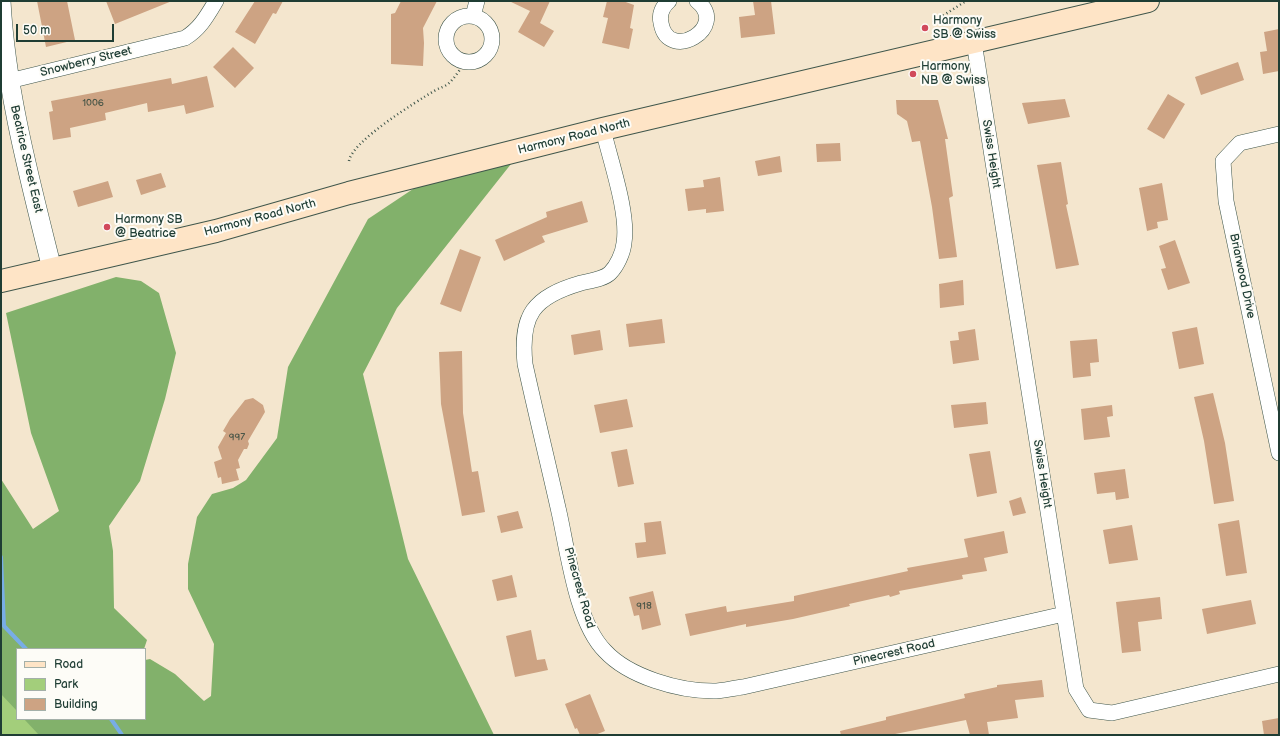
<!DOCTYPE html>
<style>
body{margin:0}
#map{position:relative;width:1280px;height:736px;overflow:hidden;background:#f4e6ce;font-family:"Balsamiq Sans",sans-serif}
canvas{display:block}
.frame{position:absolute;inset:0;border:2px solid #1f3d34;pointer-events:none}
.legend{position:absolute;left:16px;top:648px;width:130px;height:72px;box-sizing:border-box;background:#fdfcf7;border:1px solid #a4b0a9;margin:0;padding:5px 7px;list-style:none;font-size:12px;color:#1f3d34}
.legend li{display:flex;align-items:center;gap:8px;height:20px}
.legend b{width:20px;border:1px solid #a4b0a9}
.scale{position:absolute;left:16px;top:24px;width:98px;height:18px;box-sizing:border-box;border:2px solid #1f3d34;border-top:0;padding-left:5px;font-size:12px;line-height:14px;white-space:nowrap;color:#1f3d34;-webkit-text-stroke:3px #fdfcf7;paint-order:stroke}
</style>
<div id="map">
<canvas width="1280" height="736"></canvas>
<div class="frame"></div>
<ul class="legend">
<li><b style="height:5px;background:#fee4c6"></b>Road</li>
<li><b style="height:11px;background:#a3ce7b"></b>Park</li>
<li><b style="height:11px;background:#cda383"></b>Building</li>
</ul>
<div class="scale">50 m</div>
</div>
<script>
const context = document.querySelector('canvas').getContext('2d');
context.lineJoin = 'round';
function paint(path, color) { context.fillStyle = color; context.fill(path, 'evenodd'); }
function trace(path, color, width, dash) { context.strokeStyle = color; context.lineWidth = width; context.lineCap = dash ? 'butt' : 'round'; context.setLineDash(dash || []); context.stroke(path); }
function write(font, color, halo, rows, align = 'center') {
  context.font = font + ' "Balsamiq Sans",sans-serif'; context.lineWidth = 4; context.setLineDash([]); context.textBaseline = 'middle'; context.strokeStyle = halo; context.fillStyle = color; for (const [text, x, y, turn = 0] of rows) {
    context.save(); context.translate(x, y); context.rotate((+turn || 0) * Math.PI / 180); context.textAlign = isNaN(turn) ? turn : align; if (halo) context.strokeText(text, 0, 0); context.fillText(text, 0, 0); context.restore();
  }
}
paint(new Path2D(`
 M1 557 17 649V719H111L122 735H1Z`), '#a3ce7b');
paint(new Path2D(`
 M455 161 511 164 397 308 363 374 408 559 494 735H39L24 719H145V660L150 659 175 674 204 701 211 696 214 644 188 589V564L197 517 212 494 233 488 246 480 277 438 288 367 368 219Z
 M116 277 141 281 159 293 176 353 165 399 140 481 109 526 113 551 114 608 147 640 144 649H17V711L1 694V479L33 529 59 511 31 433 6 313Z`), '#82b16b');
trace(new Path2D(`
 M1 557 4 626 26 649
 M111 719 122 735`), '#78ade6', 4);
paint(new Path2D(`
 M37 1H67L75 40 46 47Z
 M106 1H172L115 24Z
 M255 1H283L276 14 273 13 255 44 235 32Z
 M401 1H437L423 28 424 43 423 66 391 64V14L395 13Z
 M509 1H550L540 23 554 31 544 47 518 32 530 11Z
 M607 1H623L634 5 630 28 633 29 629 49 602 43 608 18 603 17Z
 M753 1H771L775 34 741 38 739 17 755 15Z
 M1279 29V71L1263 74 1260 52 1267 51 1264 32Z
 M233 47 254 68 235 88 213 67Z
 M1238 62 1244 80 1201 95 1195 77Z
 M207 76 214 107 186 114 184 105 148 112 147 103 105 113 106 120 70 128 71 137 53 140 49 112 53 111 51 101 171 78 172 84Z
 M1168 94 1185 104 1164 139 1147 129Z
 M1065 99 1070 117 1028 124 1022 103Z
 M896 100H938L948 139H945L953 196 949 198 957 257 939 259 932 207 920 141 912 142 907 121 897 114Z
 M840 143 841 161 817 162 816 144Z
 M780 156 782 172 758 176 755 161Z
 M1061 162 1068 204 1066 205 1079 265 1056 269 1037 165Z
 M161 173 166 187 141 195 136 180Z
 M720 177 724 211 706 213V209L688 211 685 189 704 187 703 180Z
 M108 181 113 197 78 207 73 191Z
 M1162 183 1168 220 1157 222 1158 228 1147 231 1139 188Z
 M582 201 588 222 542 236 545 242 504 261 495 240 547 217 546 212Z
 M1175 240 1190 283 1168 290 1161 269 1166 268 1159 246Z
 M460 249 481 257 461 312 440 304Z
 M963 280 964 305 940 308 939 284Z
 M662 319 665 343 629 347 626 324Z
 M1197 327 1204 364 1179 369 1172 332Z
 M975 329 979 360 953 364 950 341 959 340 958 332Z
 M600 330 603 350 574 355 571 335Z
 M1097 339 1099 362 1090 363 1091 376 1073 378 1070 341Z
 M462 351 463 413 472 472 478 471 485 512 462 516 441 404 439 352Z
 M1213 393 1225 443 1234 501 1214 504 1204 441 1194 397Z
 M253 398 263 405 265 412 248 441 249 444 247 449H244L238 460 240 468 236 469 239 480 222 484 221 477 218 478 214 462 222 459 218 447 226 433 223 431 230 419 245 400Z
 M627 399 633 427 600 433 594 405Z
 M986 402 988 424 954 428 951 405Z
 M1112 405 1113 416 1107 417 1110 437 1084 440 1081 409Z
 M627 449 634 484 618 487 611 452Z
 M990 451 997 493 977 497 969 454Z
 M1125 469 1129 498 1116 500 1115 492 1097 494 1094 473Z
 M1021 497 1026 513 1013 516 1009 501Z
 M518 511 523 528 501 533 497 516Z
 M1239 520 1247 573 1226 576 1218 524Z
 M661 521 666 554 637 558 635 543 646 542 644 523Z
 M1132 525 1138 560 1109 564 1103 530Z
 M1004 531 1008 553 984 558 987 571 962 575 963 579 899 591 900 594 890 597 889 595 849 604 850 606 793 619 746 627V624L690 636 685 614 726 606 727 612 794 601V596L908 571 907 568 968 557 964 539Z
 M512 575 517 597 497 601 492 580Z
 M653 591 661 625 642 630 639 615 634 616 629 597Z
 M1160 597 1162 619 1138 622 1141 651 1122 653 1116 602Z
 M1251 600 1256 624 1207 634 1202 609Z
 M531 630 537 660 545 659 548 670 515 677 506 636Z
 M1042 680 1044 697 1015 700 1018 718 987 722 989 735H970L966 720 890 735H841L840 731 886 720V717L965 698 964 694 997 687V685Z
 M590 694 605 731 595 735H580L577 728 575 729 565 704Z
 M1279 718V735H1264L1262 721Z`), '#cda383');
const minor = new Path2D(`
 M669 1C662 7 659 14 661 23 668 64 730 27 697 1
 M473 16 477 1
 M446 39a23 23 0 1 1 46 0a23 23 0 1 1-46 0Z
 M974 42 1076 689 1089 710 1112 713 1279 674
 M9 81 185 38C200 29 207 16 216 1
 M603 129C610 160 629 213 624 243 623 253 617 266 610 273 604 279 589 281 581 283 533 297 520 315 525 364 536 414 548 463 559 512 568 552 576 622 605 651 629 677 679 691 713 691 723 691 733 688 743 687L1064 614
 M1279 134 1240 143 1223 161 1226 201 1279 453`);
const tertiary = new Path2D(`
 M1 1C6 93 30 180 52 269`);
const secondary = new Path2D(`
 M1 281 216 231 349 193 603 129 1148 1`);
trace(minor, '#3f564b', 16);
trace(tertiary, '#3f564b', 20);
trace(secondary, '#3f564b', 24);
trace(new Path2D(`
 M933 22 966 1
 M349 161C352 141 416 102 434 91 439 88 444 87 448 84 455 78 460 69 465 62`), '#3f564b', 2.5, [1, 3]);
trace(minor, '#fff', 15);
trace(tertiary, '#fff', 19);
trace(secondary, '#fee4c6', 22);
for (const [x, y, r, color] of [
 [925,28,4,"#d1495b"],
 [913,74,4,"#d1495b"],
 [107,227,4,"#d1495b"]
]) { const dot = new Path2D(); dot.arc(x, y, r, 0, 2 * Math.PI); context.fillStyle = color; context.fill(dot); trace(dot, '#fdfcf7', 1.5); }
write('10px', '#4a5648', null, [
 ["1006",93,103],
 ["997",237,437],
 ["918",644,606]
]);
write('12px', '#1f3d34', '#fdfcf7', [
 ["Harmony",933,21],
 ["SB @ Swiss",933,35],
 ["Harmony",921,67],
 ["NB @ Swiss",921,81],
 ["Harmony SB",115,220],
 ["@ Beatrice",115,234]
], 'left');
write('12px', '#1f3d34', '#fdfcf7', [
 ["Snowberry Street",86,62,-14],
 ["Harmony Road North",574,137,-14],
 ["Swiss Height",991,154,81],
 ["Beatrice Street East",26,159,77],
 ["Harmony Road North",260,218,-15],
 ["Briarwood Drive",1242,276,78],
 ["Swiss Height",1042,474,81],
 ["Pinecrest Road",579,588,74],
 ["Pinecrest Road",894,653,-13]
]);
</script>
